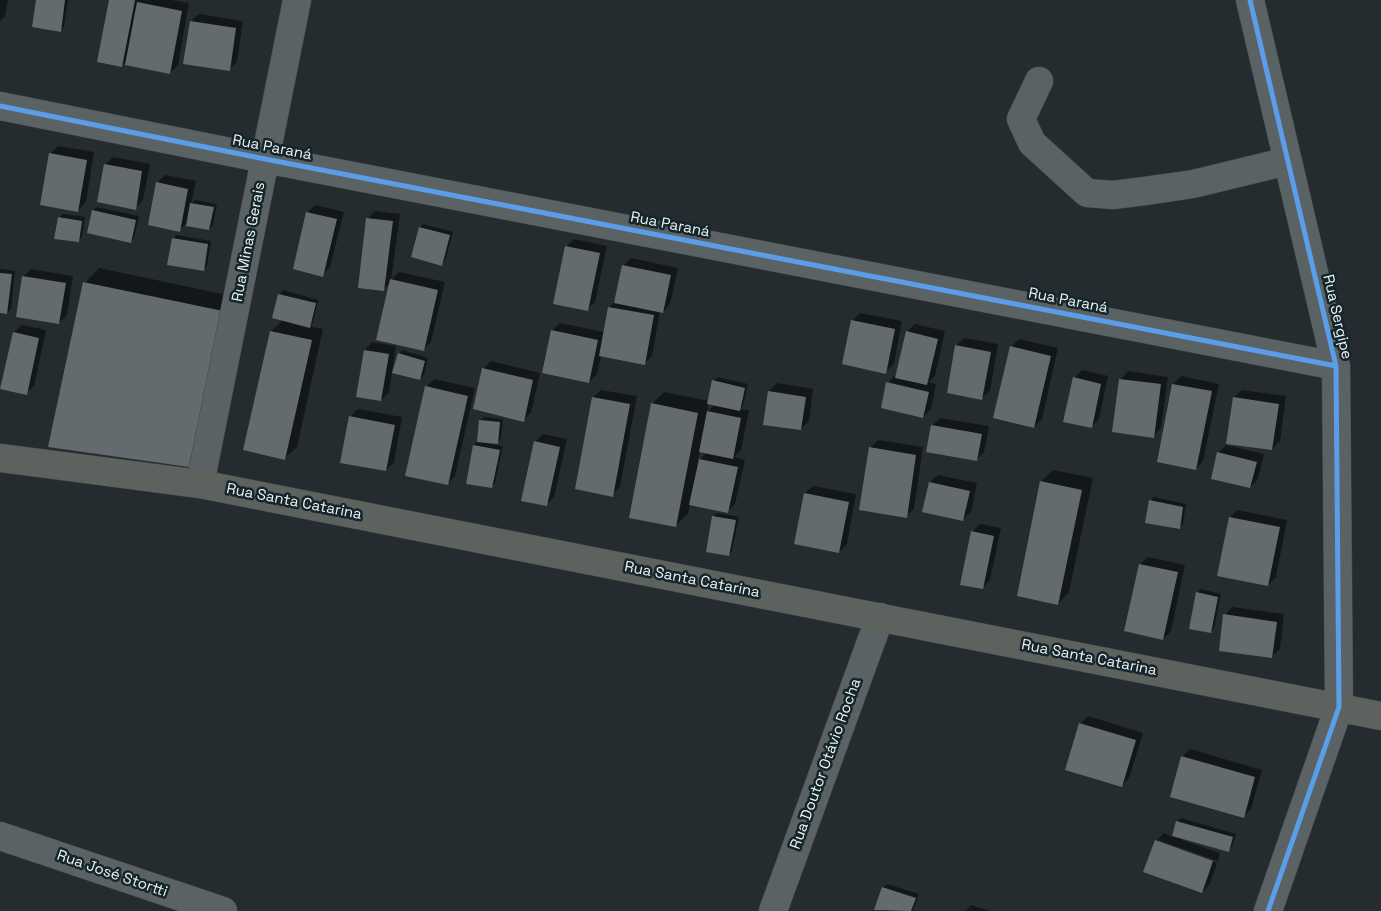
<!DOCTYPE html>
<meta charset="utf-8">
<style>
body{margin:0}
canvas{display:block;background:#242c2f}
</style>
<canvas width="1381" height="911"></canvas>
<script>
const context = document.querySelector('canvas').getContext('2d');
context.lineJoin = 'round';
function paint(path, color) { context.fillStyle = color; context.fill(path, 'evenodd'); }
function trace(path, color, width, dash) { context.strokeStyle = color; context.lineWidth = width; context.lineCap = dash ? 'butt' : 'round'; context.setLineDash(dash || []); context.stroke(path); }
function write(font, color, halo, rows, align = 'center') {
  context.font = font + ' "Space Grotesk",sans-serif'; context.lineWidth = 5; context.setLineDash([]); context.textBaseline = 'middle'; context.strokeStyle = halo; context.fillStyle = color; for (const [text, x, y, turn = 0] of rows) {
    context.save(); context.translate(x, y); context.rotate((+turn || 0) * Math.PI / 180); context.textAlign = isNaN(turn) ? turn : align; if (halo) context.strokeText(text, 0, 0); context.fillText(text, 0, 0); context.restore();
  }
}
paint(new Path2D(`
 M0 0H8L5 16 0 21Z
 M37 0H68L64 27 60 30Z
 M111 0H171L189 3 178 65 170 73 128 60 121 66Z
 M199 14 243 21 237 62 229 70 191 21Z
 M58 146 94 152 86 202 78 210 50 154Z
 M113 157 150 164 143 200 135 208 105 165Z
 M165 175 196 181 191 204 195 200 217 204 213 225 209 229 188 222 179 230 157 183Z
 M315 205 344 212 330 267 322 275 307 213Z
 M97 207 139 216 134 238 130 242 93 210Z
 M375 211 400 214 391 280 399 272 445 282 431 342 423 350 390 283 383 290 367 219Z
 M63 214 85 217 82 237 79 241 59 217Z
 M423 224 453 232 445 261 442 264 420 227Z
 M176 235 211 241 207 266 203 270 173 239Z
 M574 239 607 246 595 302 587 309 566 247Z
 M631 258 678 268 670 304 663 312 660 311 652 356 644 364 601 356 597 374 589 382 552 331 560 323 604 332 609 307 616 301 623 266Z
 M99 268 237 297 204 451 189 466 85 283Z
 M0 269 15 271 11 309 7 313 0 312Z
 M31 269 73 276 67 315 59 323 23 277Z
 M283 290 318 300 313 323 310 326 323 329 297 447 285 458 271 331 283 320 273 317 280 294Z
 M860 313 902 321 894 364 886 372 844 363 853 320Z
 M915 324 945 331 935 376 928 382 936 384 931 409 923 417 888 383 895 375H897L907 332Z
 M22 325 46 330 34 386 26 393 14 332Z
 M964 338 998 344 990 391 982 398 956 346Z
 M1019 339 1058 348 1042 419 1034 427 1011 347Z
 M372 342 396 346 389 392 381 400 365 350Z
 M402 350 428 358 424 375 420 379 399 354Z
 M491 361 540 373 531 413 523 420 484 368Z
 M1082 370 1108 376 1099 419 1092 426 1074 378Z
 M1128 371 1168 377 1161 428 1154 436 1121 379Z
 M1181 376 1219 384 1203 461 1196 469 1158 461 1173 384Z
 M717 377 748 384 743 406 740 409 749 410 741 450 734 457 745 460 735 504 727 512 690 504 688 514 676 525 652 404 664 392 709 401 714 381ZM709 403 715 404 707 412ZM700 451 707 452 698 461Z
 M434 379 475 388 455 476 447 484 426 387Z
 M777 383 813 389 809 421 801 429 769 391Z
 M601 390 637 396 620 487 612 495 593 397Z
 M1242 390 1286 396 1280 441 1272 449 1234 397Z
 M358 409 402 417 394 462 386 470 350 417Z
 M484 417 503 419 501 439 497 442 486 441V443L503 446 495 483 492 487 474 445 478 441 480 421Z
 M940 418 989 426 984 452 977 459 932 426Z
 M543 434 567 439 554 497 546 505 535 442Z
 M878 440 923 447 914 509 906 516 870 448Z
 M1226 445 1264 454 1258 479 1250 487 1218 453Z
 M1053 470 1093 478 1069 592 1058 604 1041 482Z
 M938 475 977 483 971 512 963 519 930 482Z
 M813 486 856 494 847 544 839 552 805 493Z
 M1154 497 1186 504 1183 524 1179 528 1150 501Z
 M1237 510 1287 520 1276 577 1268 585 1230 517Z
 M717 513 739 517 732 551 728 555 713 517Z
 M980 524 1001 528 990 580 982 588 972 532Z
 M1148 557 1185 565 1171 631 1163 639 1140 564Z
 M1201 589 1221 594 1214 628 1211 632 1197 593Z
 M1232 607 1284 614 1280 649 1272 656 1225 615Z
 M1088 716 1143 733 1129 778 1122 786 1080 724Z
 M1190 749 1262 770 1251 809 1243 817 1182 757Z
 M1181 818 1236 834 1232 847 1229 851 1182 838V840L1220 853 1218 861 1158 840V843L1217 863 1210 884 1202 892 1156 841 1164 833 1173 837 1177 822Z
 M887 884 919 894 913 911H880L875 909 883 887Z
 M971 905 990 911H966Z`), '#0007');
paint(new Path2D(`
 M36 0H65L61 32 32 27Z
 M109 0H135L122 67 97 62Z
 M137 2 182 11 170 74 125 65Z
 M190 21 236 28 230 71 183 64Z
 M49 153 87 160 78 212 40 205Z
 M104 164 142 171 136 210 97 202Z
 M156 182 188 189 180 232 148 225Z
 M190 203 214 207 209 230 186 226Z
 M92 210 136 220 131 243 87 233Z
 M306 212 337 219 323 277 293 269Z
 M58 217 82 221 79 242 54 239Z
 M366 218 393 221 384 291 358 288Z
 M419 227 450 235 442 266 411 257Z
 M172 238 208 244 204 271 167 265Z
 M565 246 600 253 588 311 553 304Z
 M622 265 671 275 663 313 614 303Z
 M0 273 12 274 7 314 0 313Z
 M22 276 66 283 59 324 16 317Z
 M390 279 438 290 424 351 376 340Z
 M83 282 223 311 189 467 48 447Z
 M278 294 316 303 310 328 272 318Z
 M608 307 654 315 645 365 599 356Z
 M851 320 895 329 886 374 842 364Z
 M551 330 598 340 589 383 542 373Z
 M270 331 312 340 285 460 243 450Z
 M906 331 938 339 927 385 895 378Z
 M13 332 39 338 27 395 0 389Z
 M955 345 991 352 982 400 947 393Z
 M1010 346 1051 356 1034 428 993 418Z
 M364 350 389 354 381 401 356 397Z
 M398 353 425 361 420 380 392 373Z
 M482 368 533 380 524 422 473 409Z
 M1073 377 1101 384 1092 428 1063 422Z
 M1119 379 1161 384 1154 438 1112 432Z
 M712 380 745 388 740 411 707 404Z
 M886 382 929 392 923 418 881 408Z
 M1172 384 1212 391 1196 470 1157 462Z
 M425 386 468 396 448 485 405 476Z
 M768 391 806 397 801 430 763 425Z
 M592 397 630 404 613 497 575 489Z
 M1233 397 1279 404 1272 450 1226 444Z
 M651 403 698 413 676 527 629 518Z
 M707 411 741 418 733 459 699 452Z
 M349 416 395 425 386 471 340 463Z
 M479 420 500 422 498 444 477 442Z
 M931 425 982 434 977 461 926 452Z
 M534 441 560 447 547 506 521 501Z
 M473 445 500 450 492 488 466 484Z
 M869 447 916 455 907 518 859 510Z
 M1217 452 1257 462 1250 488 1211 479Z
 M699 459 738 467 728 513 689 505Z
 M1040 481 1082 490 1058 605 1017 596Z
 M929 482 970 491 963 521 922 512Z
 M804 493 849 502 839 553 794 544Z
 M1149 500 1183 507 1180 529 1145 523Z
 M712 516 736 520 729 556 706 552Z
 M1229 517 1280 527 1268 586 1217 576Z
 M971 531 994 536 983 589 960 585Z
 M1139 564 1178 572 1163 640 1124 631Z
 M1196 592 1218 597 1211 633 1189 629Z
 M1223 614 1277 622 1272 658 1219 651Z
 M1079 723 1136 740 1122 787 1065 770Z
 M1181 756 1255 777 1244 818 1170 797Z
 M1176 821 1233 837 1229 852 1172 836Z
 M1155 840 1213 861 1202 893 1143 872Z
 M882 887 916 898 911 911 874 910Z`), '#646b6e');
const minor = new Path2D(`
 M1250 0 1336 366 1339 707 1268 911
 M1039 81 1021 119 1032 143 1087 193 1113 195 1145 191 1193 184 1288 161
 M0 106 265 159 1336 366
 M200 484 297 0
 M0 836 223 911
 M773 911 880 617`);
const major = new Path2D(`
 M0 458 200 484 1381 716`);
trace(minor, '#424a4c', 29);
trace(major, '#424a4c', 29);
trace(minor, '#5b6264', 28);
trace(major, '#5e625f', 28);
trace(new Path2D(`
 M1250 0 1336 366 1339 707 1268 911
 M0 106 265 159 1336 366`), '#5a9eea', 5);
write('15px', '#ebf5f8', '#16252a', [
 ["Rua Paraná",272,148,11],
 ["Rua Paraná",670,225,11],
 ["Rua Minas Gerais",249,242,-79],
 ["Rua Paraná",1068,301,11],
 ["Rua Sergipe",1337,317,77],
 ["Rua Santa Catarina",294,502,11],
 ["Rua Santa Catarina",692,580,11],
 ["Rua Santa Catarina",1089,658,11],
 ["Rua Doutor Otávio Rocha",826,764,-70],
 ["Rua José Stortti",112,874,19]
]);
</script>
